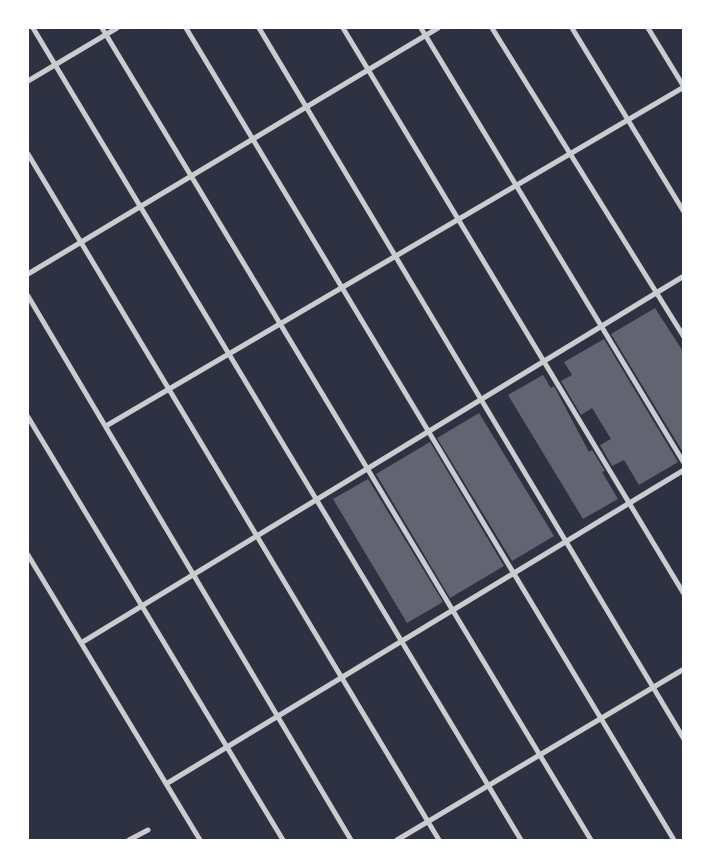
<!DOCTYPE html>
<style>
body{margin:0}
#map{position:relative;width:711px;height:868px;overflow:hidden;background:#2d3142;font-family:"Fira Sans Condensed",sans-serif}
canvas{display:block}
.frame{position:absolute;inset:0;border:29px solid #fff;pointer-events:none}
</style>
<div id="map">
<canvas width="711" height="868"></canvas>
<div class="frame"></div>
</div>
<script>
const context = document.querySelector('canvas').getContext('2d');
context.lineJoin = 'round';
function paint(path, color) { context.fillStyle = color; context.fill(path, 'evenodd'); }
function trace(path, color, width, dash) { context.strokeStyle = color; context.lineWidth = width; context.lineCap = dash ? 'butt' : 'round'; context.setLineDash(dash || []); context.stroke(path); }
paint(new Path2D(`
 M655 308 684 353V454L611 334Z
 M604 339 678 462 639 485 624 460 612 466 600 445 611 439 592 408 581 415 561 381 572 375 564 362Z
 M543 375 551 388 554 386 589 452 592 450 605 471 602 472 618 499 583 519 508 395Z
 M479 413 554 536 512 561 437 438Z
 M430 442 504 566 450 598 376 474Z
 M368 479 443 602 407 623 333 499Z`), '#626471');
trace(new Path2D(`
 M33 28 521 840
 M102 28 591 840
 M186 28C347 300 513 568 674 840
 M259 28 684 739
 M343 28 684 594
 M421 28 684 463
 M492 28 684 337
 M572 28 684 212
 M648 28 684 87
 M28 81 117 28
 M28 154 439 840
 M28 274 438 28
 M28 296 351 840
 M28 417 283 840
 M106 426 684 87
 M28 555 200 840
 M81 643 684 276
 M166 784 684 470
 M129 840 148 830
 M397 840 684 669`), '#caccd0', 5);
</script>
